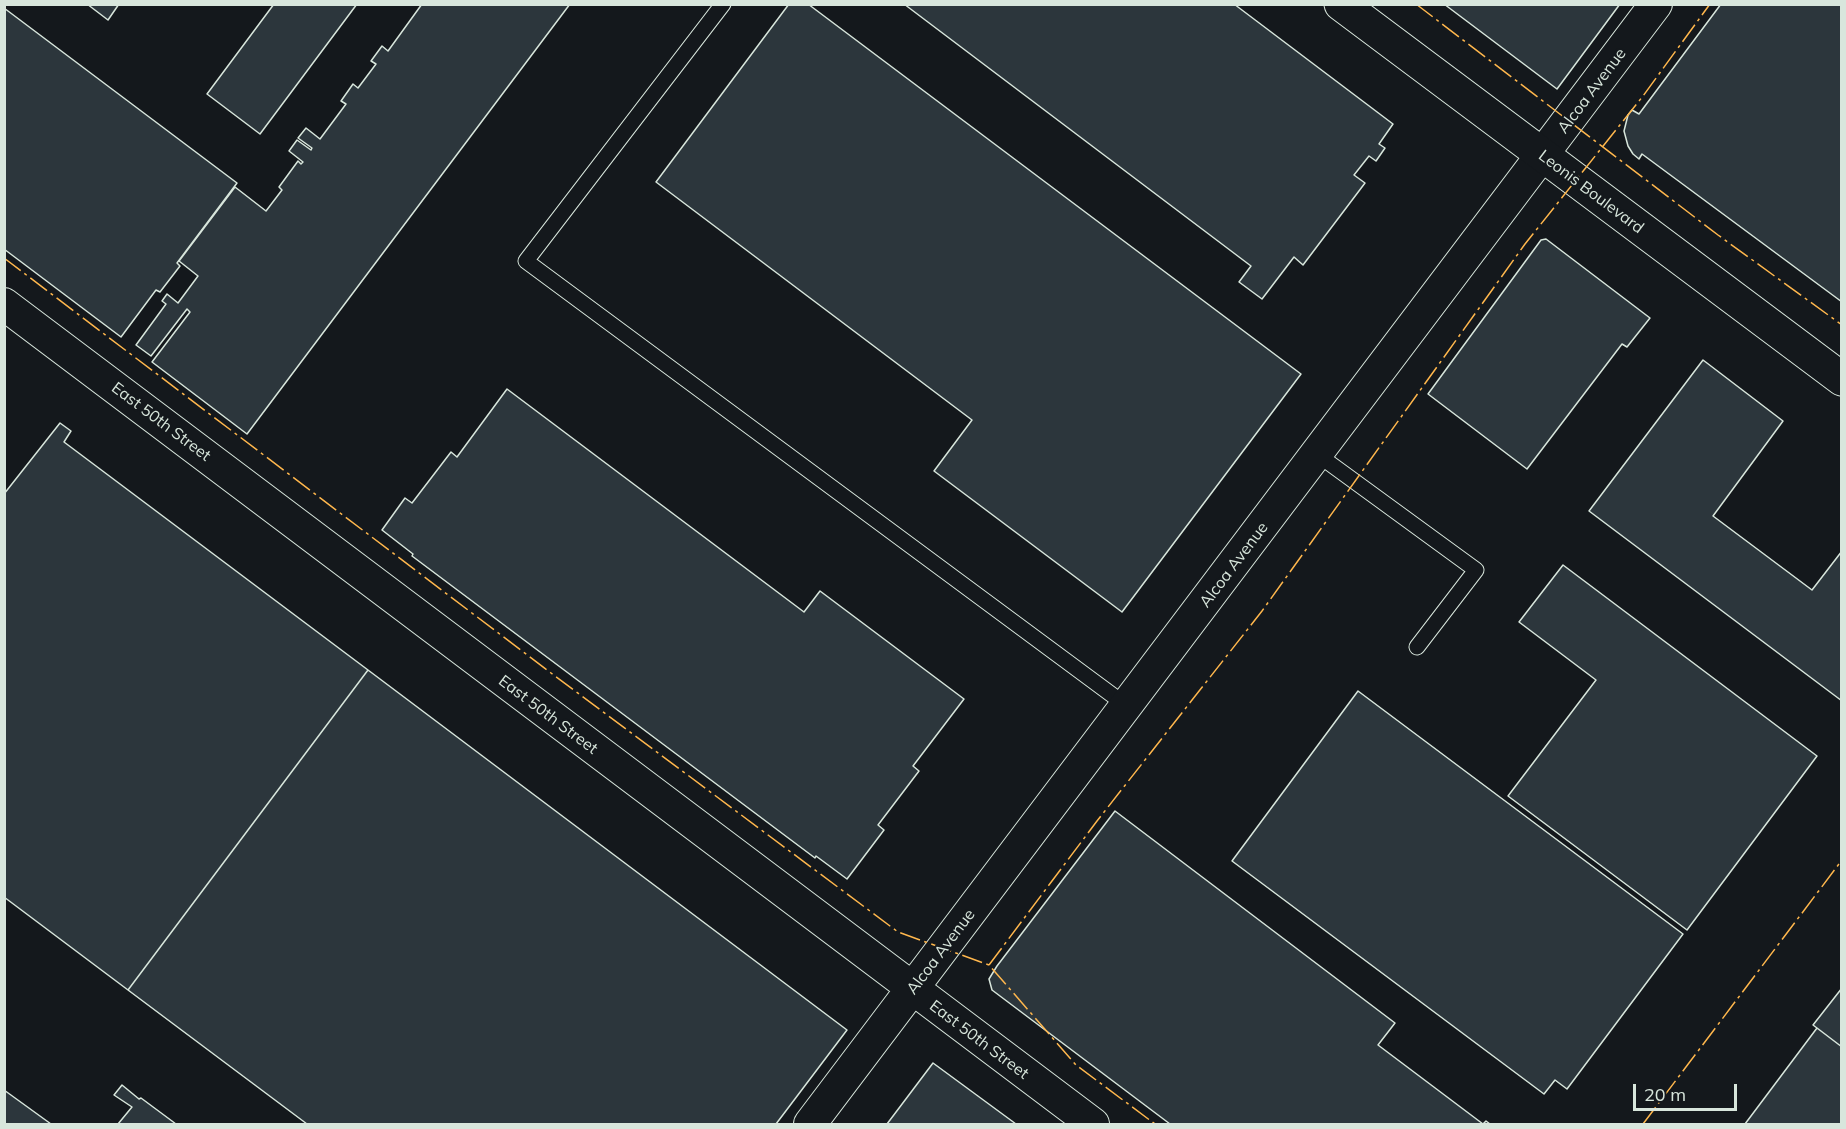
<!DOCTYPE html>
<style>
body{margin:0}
#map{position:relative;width:1846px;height:1129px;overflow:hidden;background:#14181c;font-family:Mulish,sans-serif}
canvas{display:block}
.frame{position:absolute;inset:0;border:6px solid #d8e6dc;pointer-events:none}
.scale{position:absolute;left:1633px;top:1084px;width:104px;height:27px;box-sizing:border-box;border:3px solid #d8e6dc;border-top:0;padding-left:8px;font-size:18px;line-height:21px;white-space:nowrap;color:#d8e6dc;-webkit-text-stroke:4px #14181c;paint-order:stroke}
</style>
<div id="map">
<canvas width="1846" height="1129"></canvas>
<div class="frame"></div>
<div class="scale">20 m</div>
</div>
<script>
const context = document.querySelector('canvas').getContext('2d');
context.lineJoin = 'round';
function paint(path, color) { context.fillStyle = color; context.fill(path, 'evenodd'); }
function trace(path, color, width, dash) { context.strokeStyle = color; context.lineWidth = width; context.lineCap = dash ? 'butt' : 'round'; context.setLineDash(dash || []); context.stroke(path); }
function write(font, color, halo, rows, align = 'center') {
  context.font = font + ' Mulish,sans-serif'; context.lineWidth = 4.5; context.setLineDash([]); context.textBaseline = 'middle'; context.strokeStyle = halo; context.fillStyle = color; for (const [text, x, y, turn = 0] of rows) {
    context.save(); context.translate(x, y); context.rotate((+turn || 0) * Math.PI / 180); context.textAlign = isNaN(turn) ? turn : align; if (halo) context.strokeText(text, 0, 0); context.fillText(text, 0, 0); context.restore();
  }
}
const building = new Path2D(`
 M87 4H119L108 20Z
 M274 4H357L260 134 207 94Z
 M422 4H570L247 434 152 362 190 312 187 309 151 356 136 345 166 304 162 301 167 294 178 303 198 276 179 261 235 187 266 211 282 190 279 187 298 161 301 164 303 162 289 151 297 140 311 150 312 148 298 138 306 128 320 139 346 104 341 101 353 84 358 88 376 64 371 61 382 46 388 51Z
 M789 4H808L1301 374 1122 612 934 471 972 420 656 182Z
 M904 4H1234L1393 124 1379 144 1385 148 1376 161 1369 156 1354 175 1365 183 1303 265 1294 257 1262 299 1239 282 1251 266Z
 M1444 4H1620L1557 89Z
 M1721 4H1842V302L1642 154 1639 159 1633 154 1628 146 1624 131 1628 115 1632 110 1639 114Z
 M4 8 237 183 177 263 180 266 160 292 156 290 121 337 4 249Z
 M1546 239 1650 318 1627 347 1622 344 1527 469 1428 394 1541 240Z
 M1703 360 1783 421 1713 516 1812 590 1842 551V701L1589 511Z
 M507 389 804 612 820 591 964 699 913 766 919 771 878 825 884 830 847 879 816 856 815 858 412 556 413 554 382 530 405 498 412 503 451 452 457 457Z
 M60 423 71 431 64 442 368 670 128 990 4 897V494Z
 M1563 565 1817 756 1687 930 1508 796 1596 680 1519 622Z
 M368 670 847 1030 776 1124H307L128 990Z
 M1358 691 1683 934 1567 1089 1555 1080 1544 1094 1232 861Z
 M1115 811 1395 1023 1378 1045 1483 1124 1486 1121 1490 1124H1170L992 990 989 979 997 966Z
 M1842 988V1047L1813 1025Z
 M1817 1028 1842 1047V1124H1745Z
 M933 1063 1016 1124H887Z
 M122 1085 139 1099 141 1098 176 1124H118L132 1107 114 1095Z
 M4 1090 51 1124H4Z`);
paint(building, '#2c363c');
trace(building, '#d8e6dc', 1.5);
const service = new Path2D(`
 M723 4 526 261 1127 706
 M1317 454 1476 570 1417 647`);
const minor = new Path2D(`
 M4 304 1093 1124
 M810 1124 1656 4`);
const secondary = new Path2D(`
 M1341 4 1842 379`);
trace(service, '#d8e6dc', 17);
trace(minor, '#d8e6dc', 34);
trace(secondary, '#d8e6dc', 35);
trace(service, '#14181c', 15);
trace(minor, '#14181c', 32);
trace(secondary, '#14181c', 33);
trace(new Path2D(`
 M1416 4 1718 235 1842 325
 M4 258 551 673 898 932 989 965 1076 1065 1155 1124
 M989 965 1097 821 1262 611 1525 244 1643 96 1710 4
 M1643 1124 1842 860`), '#ffb74d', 1.5, [21, 4.5, 3, 4.5]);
write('16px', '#d8e6dc', '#14181c', [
 ["Alcoa Avenue",1592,91,-53],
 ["Leonis Boulevard",1591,192,37],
 ["East 50th Street",161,422,37],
 ["Alcoa Avenue",1234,565,-53],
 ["East 50th Street",548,715,37],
 ["Alcoa Avenue",941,952,-53],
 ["East 50th Street",979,1040,37]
]);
</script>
